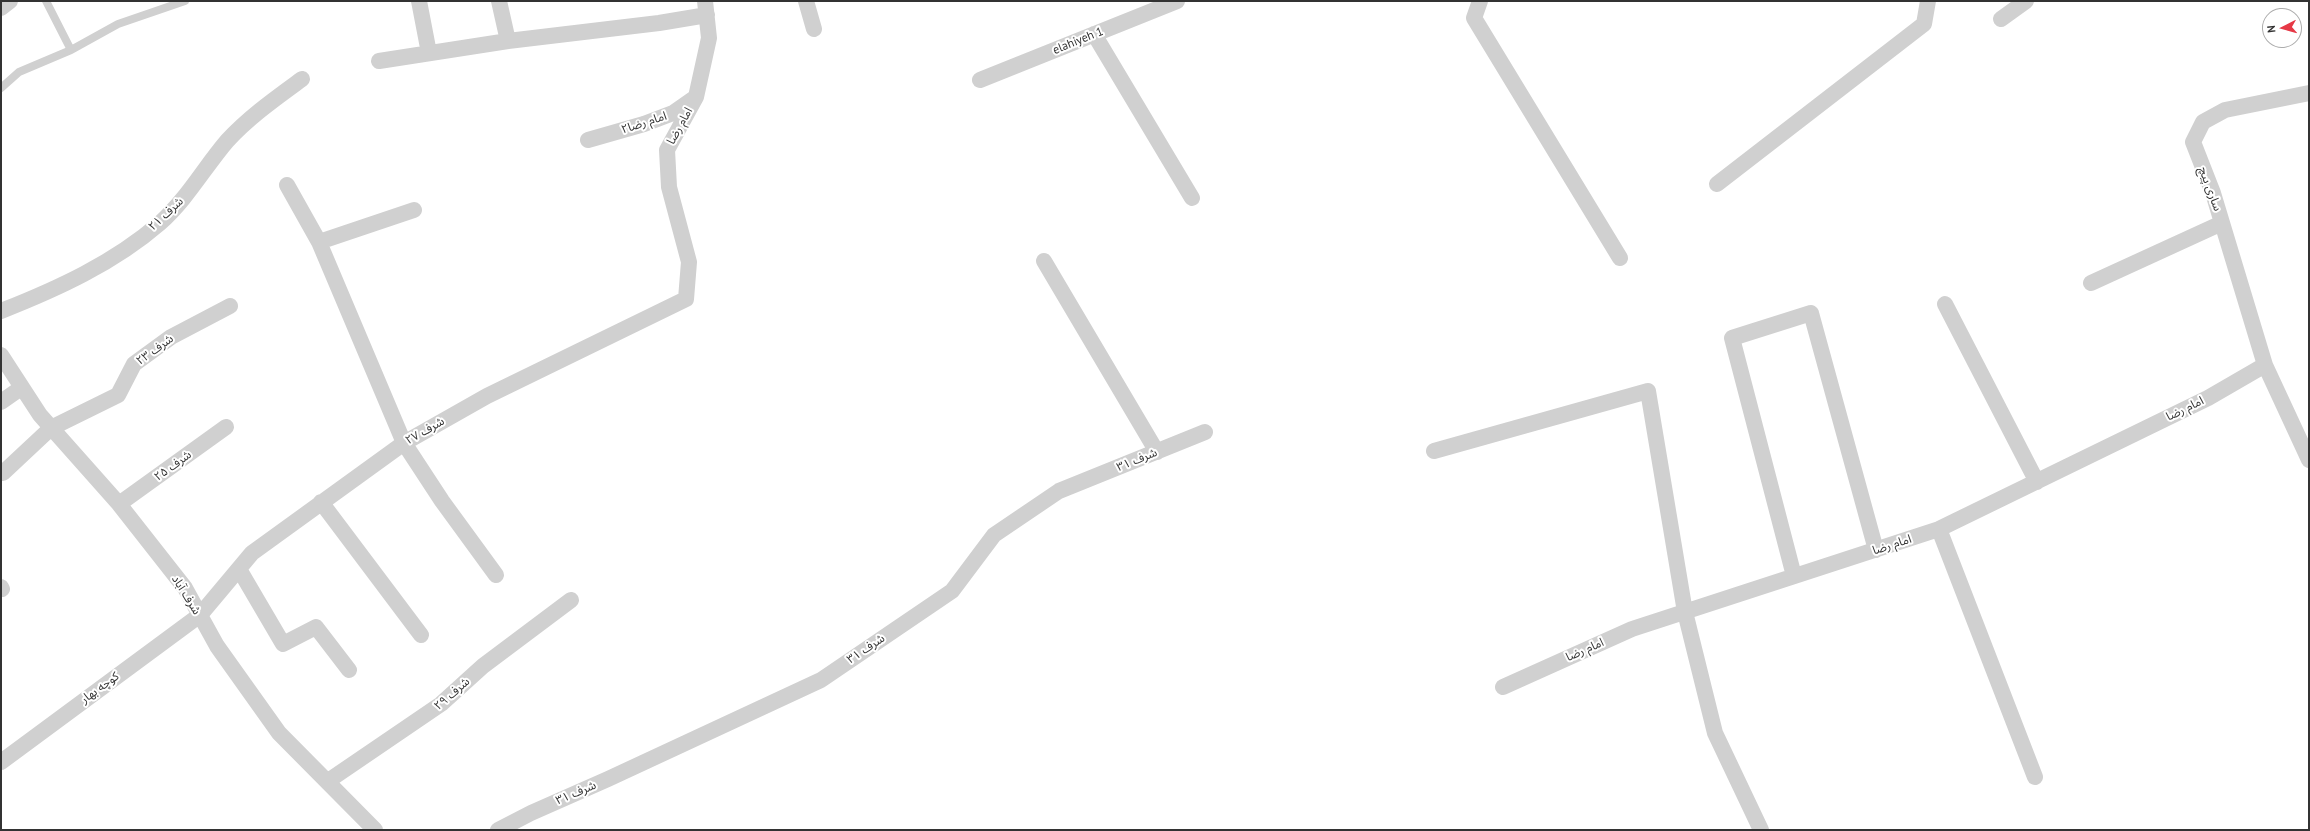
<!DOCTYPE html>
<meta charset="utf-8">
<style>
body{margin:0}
#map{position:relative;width:2310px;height:831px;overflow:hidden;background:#fff;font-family:"PT Sans",sans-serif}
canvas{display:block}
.frame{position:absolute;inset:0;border:2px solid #333;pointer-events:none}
.north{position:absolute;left:2262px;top:8px;width:40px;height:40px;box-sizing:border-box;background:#fff;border:1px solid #adadad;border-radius:50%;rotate:264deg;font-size:11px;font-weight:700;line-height:16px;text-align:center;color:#333}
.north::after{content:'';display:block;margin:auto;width:14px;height:18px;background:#e63946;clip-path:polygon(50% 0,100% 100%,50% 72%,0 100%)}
</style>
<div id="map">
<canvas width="2310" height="831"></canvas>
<div class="frame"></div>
<div class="north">N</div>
</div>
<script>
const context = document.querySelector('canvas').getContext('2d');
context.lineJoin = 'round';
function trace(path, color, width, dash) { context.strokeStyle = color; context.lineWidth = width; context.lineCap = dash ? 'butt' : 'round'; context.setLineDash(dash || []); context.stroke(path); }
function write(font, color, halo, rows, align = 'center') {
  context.font = font + ' "PT Sans","Noto Sans Arabic",sans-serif'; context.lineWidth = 4; context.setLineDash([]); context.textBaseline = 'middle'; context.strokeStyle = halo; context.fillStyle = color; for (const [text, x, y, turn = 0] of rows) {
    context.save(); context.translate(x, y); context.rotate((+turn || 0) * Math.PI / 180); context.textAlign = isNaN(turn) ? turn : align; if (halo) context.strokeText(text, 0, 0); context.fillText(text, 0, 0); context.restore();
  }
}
trace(new Path2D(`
 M46 1 71 50 118 24 185 1
 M1 88 19 72 71 50`), '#d0d0d0', 8);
trace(new Path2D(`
 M419 1 429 53
 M499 1 508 41
 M806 1 814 29
 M1480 1 1474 18 1620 258
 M1 8 10 1
 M2001 19 2026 1
 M1094 34 1192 198
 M379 61 508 41 659 23 707 15
 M980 80 1177 1
 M2309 93 2225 110 2203 122 2193 142 2213 193 2265 365 2309 460
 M588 140 644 124 673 113 693 99
 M1717 184 1924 24 1928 1
 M287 185 319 242 404 443 442 501 496 575
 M319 242 414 210
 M1044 261 1157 452
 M2091 283 2222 223
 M1945 304 2037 482
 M1 311C57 289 114 263 160 223 187 199 204 168 227 141 249 117 276 98 302 79
 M1 355 40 415 119 504 185 588 217 646 279 733 375 830
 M1 402 21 388
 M1434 451 1648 391 1685 612 1715 733 1761 830
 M3 473 51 428 118 395 134 364 171 337 230 306
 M321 502 421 635
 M119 504 226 427
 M1939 529 2035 777
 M239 569 283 644 316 627 349 670
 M1794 576 1732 338 1811 313 1876 550
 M1 587 2 589
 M1503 687 1632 629 1939 529 2208 398 2265 365
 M1 762 200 615 252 553 404 443 487 396 686 299 689 262 669 187 667 150 696 97 709 38 705 1
 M328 781 441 704 483 666 571 600
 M498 830 531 813 608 779 821 680 952 591 994 535 1059 491 1205 432`), '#d0d0d0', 16);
write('12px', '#333', '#fff', [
 ["elahiyeh 1",1078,41,-22],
 ["امام رضا۲",644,123,-18],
 ["امام رضا",680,126,-61],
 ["ساری پیچ",2210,189,70],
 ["شرف ۲۱",166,214,-43],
 ["شرف ۲۳",155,350,-36],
 ["امام رضا",2185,409,-26],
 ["شرف ۲۷",425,431,-30],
 ["شرف ۳۱",1137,460,-22],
 ["شرف ۲۵",173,466,-36],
 ["امام رضا",1892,545,-18],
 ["شرف آباد",186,595,58],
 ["شرف ۳۱",866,649,-34],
 ["امام رضا",1585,650,-24],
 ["کوچه بهار",100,688,-36],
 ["شرف ۲۹",452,694,-41],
 ["شرف ۳۱",576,793,-23]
]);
</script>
